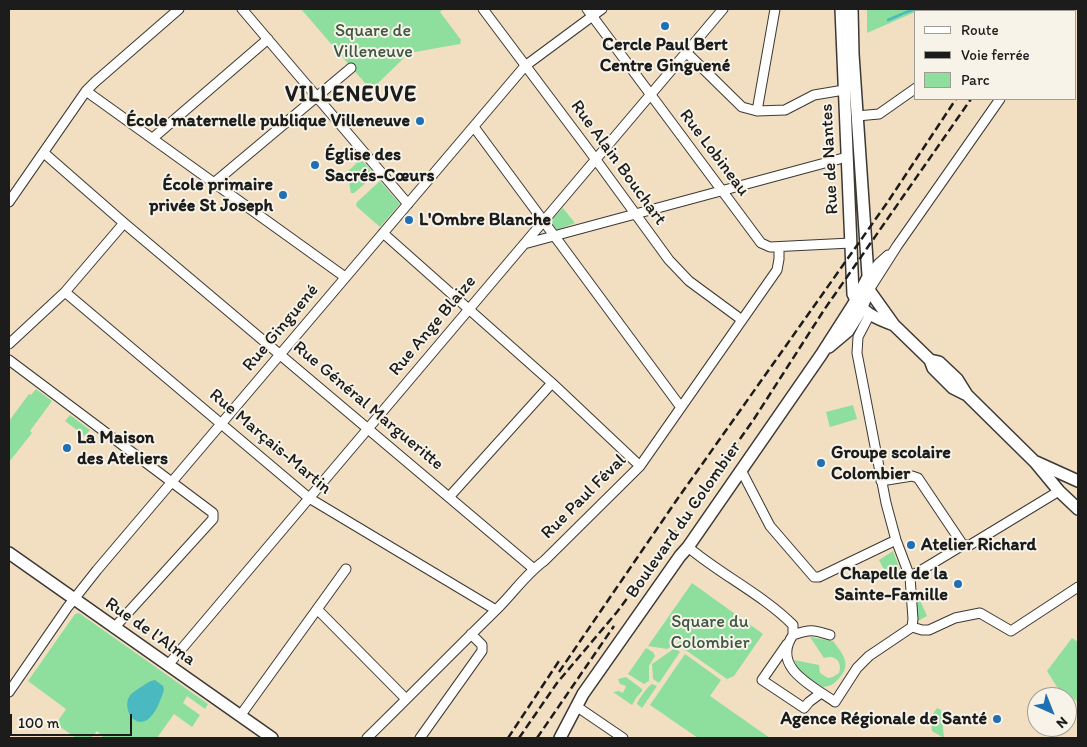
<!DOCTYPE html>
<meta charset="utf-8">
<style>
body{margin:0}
#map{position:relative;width:1087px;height:747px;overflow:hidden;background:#f2dec1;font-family:Itim,sans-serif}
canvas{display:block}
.frame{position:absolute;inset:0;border:10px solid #1c1c1c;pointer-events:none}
.legend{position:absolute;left:914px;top:10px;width:162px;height:90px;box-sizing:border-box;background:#f7f3e8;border:1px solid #9f9d96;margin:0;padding:6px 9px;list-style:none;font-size:15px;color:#1c1c1c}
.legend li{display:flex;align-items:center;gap:10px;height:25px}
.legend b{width:25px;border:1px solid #9f9d96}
.north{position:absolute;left:1027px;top:687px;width:50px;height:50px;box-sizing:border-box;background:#f7f3e8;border:1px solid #9f9d96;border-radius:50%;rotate:136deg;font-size:14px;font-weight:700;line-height:20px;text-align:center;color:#1c1c1c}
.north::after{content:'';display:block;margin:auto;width:18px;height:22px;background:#1f6fb2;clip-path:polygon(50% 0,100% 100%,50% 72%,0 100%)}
.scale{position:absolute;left:10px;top:714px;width:122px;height:22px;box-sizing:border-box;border:2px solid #1c1c1c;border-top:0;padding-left:6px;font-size:15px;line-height:18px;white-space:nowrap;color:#1c1c1c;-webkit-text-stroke:4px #f7f3e8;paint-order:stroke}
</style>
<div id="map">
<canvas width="1087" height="747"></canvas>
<div class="frame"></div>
<ul class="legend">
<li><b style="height:6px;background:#fff"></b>Route</li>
<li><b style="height:6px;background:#1c1c1c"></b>Voie ferrée</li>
<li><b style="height:14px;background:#8edf9e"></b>Parc</li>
</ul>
<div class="north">N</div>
<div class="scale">100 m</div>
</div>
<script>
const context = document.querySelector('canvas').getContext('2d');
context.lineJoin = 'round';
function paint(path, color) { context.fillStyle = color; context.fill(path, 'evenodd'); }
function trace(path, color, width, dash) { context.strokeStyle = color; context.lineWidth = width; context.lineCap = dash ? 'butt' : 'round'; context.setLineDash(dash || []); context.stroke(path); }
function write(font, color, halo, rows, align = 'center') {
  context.font = font + ' Itim,sans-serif'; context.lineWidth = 4; context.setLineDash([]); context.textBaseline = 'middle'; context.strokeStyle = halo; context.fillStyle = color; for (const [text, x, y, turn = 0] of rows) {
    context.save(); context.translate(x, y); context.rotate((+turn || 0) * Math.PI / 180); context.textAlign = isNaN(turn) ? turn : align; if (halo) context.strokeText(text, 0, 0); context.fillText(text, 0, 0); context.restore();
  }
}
paint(new Path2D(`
 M301 9H443L440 12 461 40 460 44 409 53 371 90Z
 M867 9H922L867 33Z
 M361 159 375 175 354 193H351L347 172Z
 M380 181 400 204 380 227 356 206 357 202Z
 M563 208 575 223 557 230 550 221Z
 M36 389 52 401 30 431 32 433 9 462V421L29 394 31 395Z
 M853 405 857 419 830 427 826 412Z
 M70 415 90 430 85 436 65 421Z
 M893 551 900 570 887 575 879 560Z
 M692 583 763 634 734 676 727 679 677 644 681 640 678 637 672 646 667 649 648 646Z
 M914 591H916L927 616 916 622Z
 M79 613 208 704 205 709 187 696 183 703 200 715 192 727 174 714 157 738H104L97 731 91 738H76L56 724 66 709 28 681 75 614Z
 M810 637 833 641C842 653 852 664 840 677 835 683 832 686 823 687L801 673 794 660 819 665 820 673 828 678 833 677 839 673C843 662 835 654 824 658Z
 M1072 638 1078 642V702L1057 687 1047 671Z
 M646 648 653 652 655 656 649 666V681L644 684 628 674Z
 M675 648 680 652 659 683 653 679 652 664Z
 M685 654 721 680 710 696 770 738H698L650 705Z
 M626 677 642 689V691L636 698 632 705 613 692 619 691 623 693 626 686 620 684 618 679Z
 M652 684 657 686 642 708 637 704C638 700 648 686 652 684Z
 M937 708 941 710 944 738 932 731 930 718Z`), '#8edf9e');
paint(new Path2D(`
 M155 680 163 686 164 690C161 699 156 714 147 720 133 728 123 708 129 697 132 692 137 690 141 687 146 684 149 681 155 680Z`), '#4ab9c0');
trace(new Path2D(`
 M904 13 915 9
 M888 20 902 14`), '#4ab9c0', 2.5);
const minor = new Path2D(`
 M242 9 408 204
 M483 9 591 153 669 260 689 281 742 320
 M587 9 761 243 770 247 851 243
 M993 11 994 9
 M1061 11 1063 9
 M686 52 742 107 757 111 785 110 814 95 844 90
 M86 91 345 277
 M757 111 775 9
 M857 116 879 114 916 88
 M474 127 680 406
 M153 138 268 39
 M44 153 124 223 534 569
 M215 182 351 68
 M9 202 86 91 95 82 179 9
 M383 233 552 383 640 466
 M524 244 847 157
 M868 277 879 263 888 255
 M869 290 897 246 1000 99
 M65 292 309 498 496 610
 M870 314 858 337 857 353 886 503 896 540 910 577 913 619 912 627
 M9 344 65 292 124 223
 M9 360 213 513V519L114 628
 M741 470 770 526 814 577H819L896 540
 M881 481 912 476 918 478 963 545
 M450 496 552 383
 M688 547C721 575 762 594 793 625V635
 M910 577 963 545H970L1059 491
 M317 609 406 699
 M912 627 922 630H929L955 618 980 613 1011 631 1078 587
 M793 635C770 668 815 687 835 702L857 668 869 656 912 627
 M793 635C811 629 813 630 830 635
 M787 644 762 680 804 708 809 702 821 693
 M168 665 723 9
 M9 692 67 608 97 570 525 66 602 9
 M576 706 623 738
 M240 716 346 569
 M367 738C411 695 454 651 499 607 514 592 527 573 544 561L640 466 777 270 779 259V247
 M420 738 482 651V645L471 634`);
const major = new Path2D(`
 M841 9 853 294C860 312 877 319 894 325
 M869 290 894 325 930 360 933 368 953 388 967 395
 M829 347 848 331 860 312 869 290 853 54 852 9
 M930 360 939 362 957 379 967 395 1035 462 1059 491 1078 509
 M1036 462 1078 481
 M9 553 272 738
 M560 738 583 694 680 556 688 547 821 355 853 305 868 277`);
trace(minor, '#3c3935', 11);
trace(major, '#3c3935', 14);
trace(minor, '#fff', 9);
trace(major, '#fff', 11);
trace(new Path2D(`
 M1005 11 1006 9
 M1038 11 1040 9
 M559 672 676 501 887 203 956 99
 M508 738 559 661
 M519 738 557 683 617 612 651 566 754 419 824 310 971 99
 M537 738 614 626`), '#1c1c1c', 2.5, [8, 4]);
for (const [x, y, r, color] of [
 [665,26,5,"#1f6fb2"],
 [420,121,5,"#1f6fb2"],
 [315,165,5,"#1f6fb2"],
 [283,195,5,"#1f6fb2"],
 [409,220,5,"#1f6fb2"],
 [67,448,5,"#1f6fb2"],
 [821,463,5,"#1f6fb2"],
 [911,545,5,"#1f6fb2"],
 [958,584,5,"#1f6fb2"],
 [997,719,5,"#1f6fb2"]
]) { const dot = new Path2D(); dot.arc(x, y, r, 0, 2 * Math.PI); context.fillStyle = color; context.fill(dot); trace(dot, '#f7f3e8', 2); }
write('18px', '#3e5643', '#f7f3e8', [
 ["Square de",373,31],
 ["Villeneuve",373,52],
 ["Square du",710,622],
 ["Colombier",710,643]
]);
write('bold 18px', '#1c1c1c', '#f7f3e8', [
 ["Cercle Paul Bert",665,45,"center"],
 ["Centre Ginguené",665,66,"center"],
 ["École maternelle publique Villeneuve",410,121,"right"],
 ["Église des",325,155],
 ["Sacrés-Cœurs",325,176],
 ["École primaire",273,185,"right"],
 ["privée St Joseph",273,206,"right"],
 ["L'Ombre Blanche",419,220],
 ["La Maison",77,438],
 ["des Ateliers",77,459],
 ["Groupe scolaire",831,453],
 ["Colombier",831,474],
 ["Atelier Richard",921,545],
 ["Chapelle de la",948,574,"right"],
 ["Sainte-Famille",948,595,"right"],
 ["Agence Régionale de Santé",987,719,"right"]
], 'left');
write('18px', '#1c1c1c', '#f7f3e8', [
 ["Rue Lobineau",714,153,53],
 ["Rue de Nantes",830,159,-93],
 ["Rue Alain Bouchart",618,163,54],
 ["Rue Ange Blaize",433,326,-50],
 ["Rue Ginguené",281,328,-50],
 ["Rue Général Margueritte",368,406,40],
 ["Rue Marçais-Martin",270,442,40],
 ["Rue Paul Féval",584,497,-45],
 ["Boulevard du Colombier",684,520,-55],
 ["Rue de l'Alma",150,632,35]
]);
context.letterSpacing = '1px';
write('bold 22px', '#1c1c1c', '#f7f3e8', [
 ["VILLENEUVE",351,95]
]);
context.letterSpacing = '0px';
</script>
